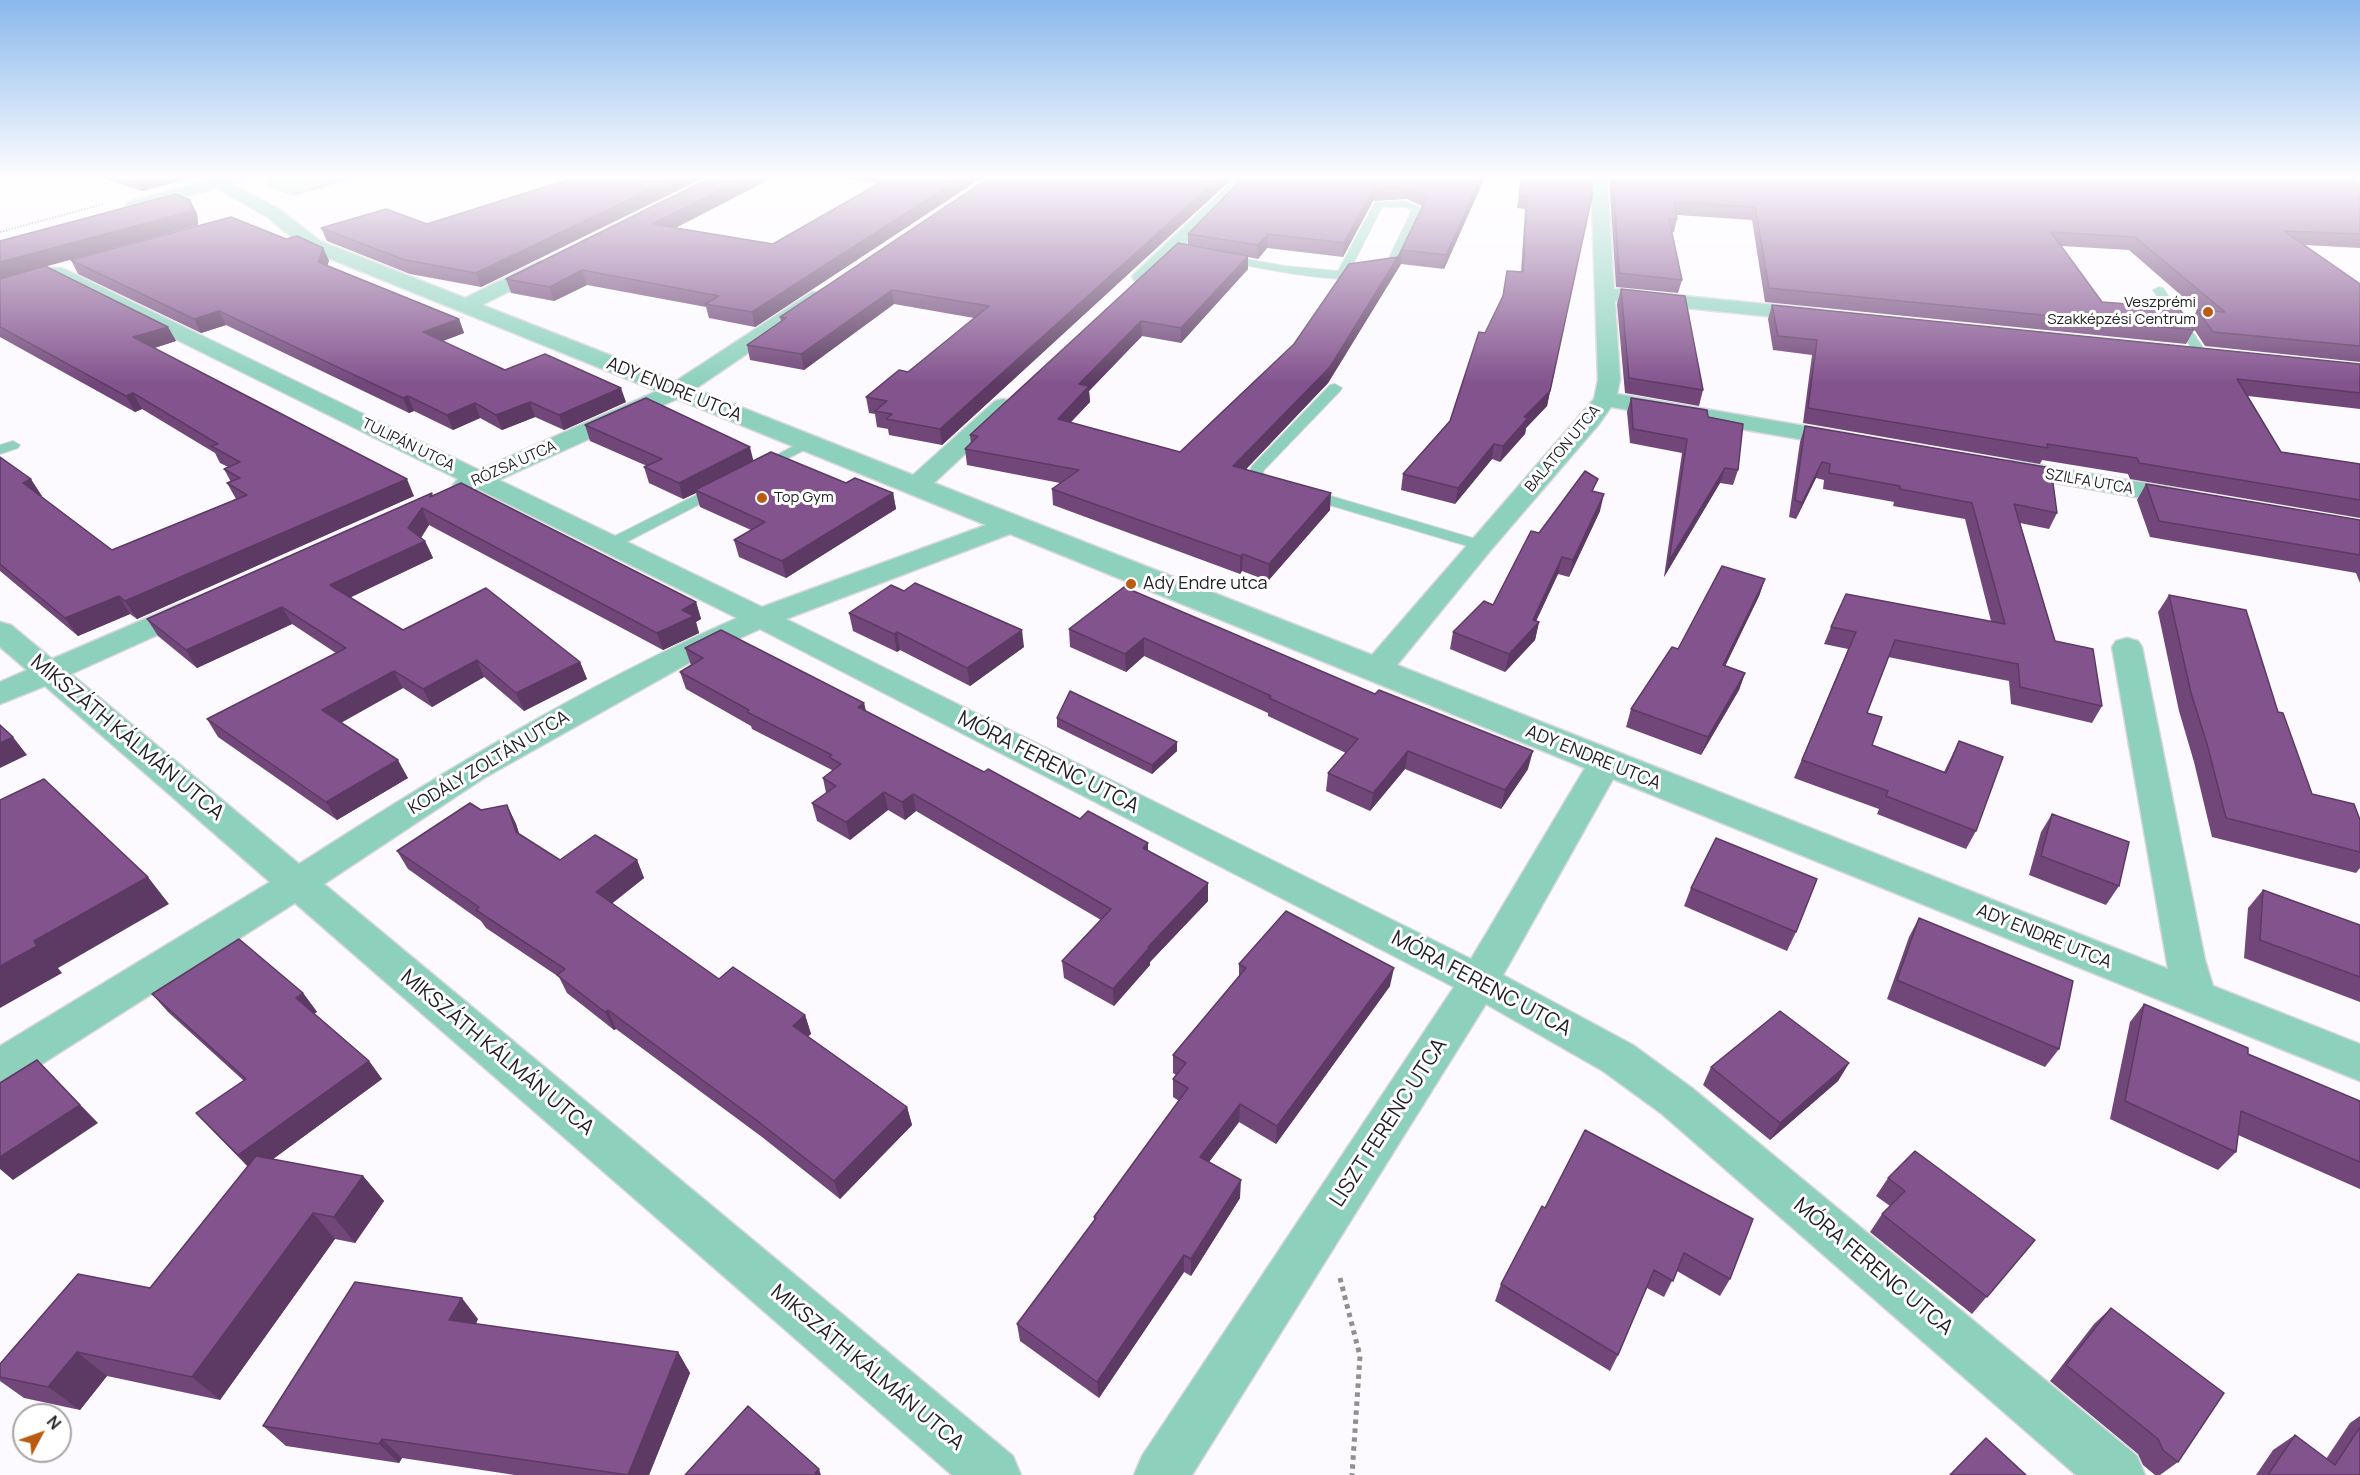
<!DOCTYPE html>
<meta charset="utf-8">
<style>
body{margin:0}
#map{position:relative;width:2360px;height:1475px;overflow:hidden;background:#fcfaff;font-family:Manrope,sans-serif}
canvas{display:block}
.north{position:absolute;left:12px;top:1403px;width:60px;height:60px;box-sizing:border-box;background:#fff;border:2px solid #a7a6a8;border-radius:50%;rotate:49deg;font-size:16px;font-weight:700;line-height:24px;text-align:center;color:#232125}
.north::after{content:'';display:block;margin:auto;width:21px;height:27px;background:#ba5b11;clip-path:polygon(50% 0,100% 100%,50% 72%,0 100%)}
</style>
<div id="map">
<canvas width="2360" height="1475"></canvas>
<div class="north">N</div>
</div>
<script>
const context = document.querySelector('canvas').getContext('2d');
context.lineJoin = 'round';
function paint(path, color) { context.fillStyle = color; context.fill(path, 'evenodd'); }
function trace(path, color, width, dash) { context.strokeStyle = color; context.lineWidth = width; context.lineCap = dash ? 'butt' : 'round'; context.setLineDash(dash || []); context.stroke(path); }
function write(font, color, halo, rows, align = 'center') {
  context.font = font + ' Manrope,sans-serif'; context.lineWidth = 6; context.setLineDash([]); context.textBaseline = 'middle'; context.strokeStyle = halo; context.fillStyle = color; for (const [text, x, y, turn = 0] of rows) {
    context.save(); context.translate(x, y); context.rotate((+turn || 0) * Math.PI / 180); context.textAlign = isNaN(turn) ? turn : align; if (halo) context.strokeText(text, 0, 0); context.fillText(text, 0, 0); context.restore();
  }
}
paint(new Path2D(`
 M272 177H360L293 196 267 186Z`), '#b3deb6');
const service = new Path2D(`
 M2354 177H2360V181Z
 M1406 201 1423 209 1396 268C1367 293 1261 268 1224 261L1218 258 1224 255 1285 266 1338 271 1375 202ZM1382 207H1405L1412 210 1385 266 1373 270 1349 272Z
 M2159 287 2163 288 2208 355 2207 358 2202 359 2196 355 2153 290Z
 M1335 384 1342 388 1340 391 1264 470 1263 473 1284 485 1281 488H1271L1250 478 1248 475 1252 466 1330 385Z
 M807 439 812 440 814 443 812 446 764 471H754L752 468Z
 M13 441 20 445 18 448 0 454V445Z
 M722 482 727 484 730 487 727 490 617 547H605L603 544 605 541Z
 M1307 489 1486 542 1488 545 1486 548H1474L1302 497 1299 494 1302 491Z`);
const minor = new Path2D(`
 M219 177 279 209 320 241 465 298 540 261H554L556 265 554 269 482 305 676 381 812 292H826L829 296 826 300 695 389 913 475 995 401 1003 399 1011 401 1015 406 1011 411 934 483 1372 655 1594 399 1598 380 1591 177H1607L1614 289 1815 309 1822 311 1825 315 1822 319 1815 321 1615 301 1620 380 1617 394 1846 433 1855 435 1858 440 1855 445 1846 447 1611 407 1599 424 1490 551 1397 665 2168 969 2112 647 2116 641 2127 638 2138 641 2142 647 2205 960 2213 986 2360 1044V1081L1613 779 1503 975 1633 1045 1692 1088 2137 1456 2145 1475H2076L1662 1114 1603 1071 1486 1004 1192 1475H1134L1142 1456 1454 987 760 629 705 654 484 778 324 884 1013 1456 1021 1475H952L295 903 15 1081 0 1086V1046L270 882 45 686 0 704V682L27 670 0 647V622L11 625 52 659 182 603 192 600 202 603 207 609 202 615 71 674 299 864C440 774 584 685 737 618L478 489 466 493 457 490 453 485 458 479 48 276 45 272 48 268H62L479 470 657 391 306 249 267 217 213 186 211 182ZM677 399 986 525 762 607 499 480ZM1010 534 1585 768 1471 959 786 619Z
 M1237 177H1254L1149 281H1135L1132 277 1135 273Z
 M2009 460 2186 490 2195 493 2199 498 2195 503 2186 506 2000 473 1996 468 2000 463Z`);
const tertiary = new Path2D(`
 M220 177H247L245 180 134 211 128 210 125 206 128 202Z`);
trace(service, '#d9d7dc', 2);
trace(minor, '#d9d7dc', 3);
trace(tertiary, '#d9d7dc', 3);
trace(new Path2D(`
 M2238 177 2332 180
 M294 194 353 177
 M0 232 104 204`), '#918f93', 2, [1.5, 1.5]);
trace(new Path2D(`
 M1340 1278 1360 1356 1352 1475`), '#918f93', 5, [4.5, 4.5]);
paint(service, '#8dd1bc');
paint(minor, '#8dd1bc');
paint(tertiary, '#8dd1bc');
paint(new Path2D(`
 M99 177H195L142 191Z
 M576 177H705L481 287 410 274 327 241 321 228 427 224Z
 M774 177 675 228 773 244 879 183 831 177H983L755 327 709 318 706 307 587 285 554 301 511 293 506 279Z
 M990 177H1234L942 445 889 435 888 429 877 427 875 414 869 413 866 397 908 372 974 318 894 304 804 370 750 360 747 345 781 321 780 317Z
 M1244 177H1485L1444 269 1401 264 1328 383 1245 470 1330 510 1268 581 1242 571 1240 574 1053 505 1052 489 1060 483 967 465 965 449 971 444 970 435 1188 245V234ZM1407 199 1422 206 1398 257 1180 452 1070 422 1090 402 1089 391 1142 336 1181 343 1248 269V257L1258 259 1267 248 1343 257 1373 201Z
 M1522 177H1592L1547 406 1526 428 1525 434 1500 462 1492 459 1455 504 1401 490 1403 474 1450 421 1485 333 1503 296 1521 272 1525 209 1517 208Z
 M1609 177H2205L2360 182V248L2305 245 2360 284V362L2205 346 2190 323 2197 310H2198L2129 250 2061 246 2102 302 2194 330 2186 344 1765 302 1752 220 1677 215V219L1674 232H1672L1682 280 1678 293 1616 287Z
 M2256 177H2357L2355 181Z
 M197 213 198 225 45 266 168 327 176 341 154 348 414 496 137 619 130 614 78 636 0 571V457L42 496H41L112 550 236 499 227 483 231 482 224 469 228 467 220 463 215 453 142 409 135 412 0 337V279Z
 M286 239 323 248 329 261 327 265 459 319 464 333 443 341 505 370 626 402 564 430 535 417 502 430 480 418 453 430 414 411 409 413 226 325 201 333 78 274 71 260Z
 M1621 289 1703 390 1699 406 1625 393 1617 304Z
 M1772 305 2360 364V409L2248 396 2281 452 2360 464V518L2130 479 2128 474 2042 460 2040 464 1803 423 1812 355 1773 350 1768 319Z
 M1631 398 1708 417 1738 470 1733 485 1720 483 1664 577 1682 453 1630 443 1627 412Z
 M585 425 753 461 846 483 893 493 896 509 786 578 739 557 734 540 751 530 700 507 696 493 683 499 649 483 644 467 647 466 590 441Z
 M1805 426 2057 513 2049 529 2020 523 2055 641 2102 706 2092 723 2011 704 2009 681 1888 657 1867 713 1872 745 1944 772 1959 741 1976 831 1966 849 1877 814 1879 809 1794 778 1848 649 1824 644 1831 627 1991 621 1965 519 1893 506 1894 502 1823 489 1824 480 1816 478 1796 519 1789 517 1800 442Z
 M2146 484 2360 520V583L2356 573 2150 537 2137 500Z
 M1595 492 1600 511 1569 577 1558 574 1536 621 1539 622 1535 640 1505 672 1450 649 1453 632 1493 605 1539 533Z
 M432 493 433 496 696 602 701 619 696 622 699 633 663 650 429 525 421 538 425 541 433 558 350 597 403 630 580 662 587 679 524 711 484 677 432 707 403 688 341 722 408 778 337 820 218 737 207 719 336 653 292 624 197 668 158 636 147 619Z
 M1765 579 1759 596 1725 666 1745 673 1739 690 1701 755 1626 727 1631 709 1678 649Z
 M1124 587 1528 769 1501 809 1405 769 1370 811 1326 791 1328 773 1346 753 1268 716V713L1144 656 1126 672 1070 647 1069 629Z
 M2169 595 2278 712 2312 794 2360 820V868L2356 873 2212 837 2194 762 2179 711 2158 612Z
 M849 613 1024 647 970 686 900 650 897 652 853 631Z
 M685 648 864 703 866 711 984 772 1148 851 1208 901 1150 962V965L1114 1006 1064 978 1062 961 1101 920 916 811 905 820 888 810 850 840 817 821 812 803 826 793 823 778 832 771V770L752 729 751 726 686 689 680 672 691 665Z
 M1057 718 1177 742V751L1152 774 1057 727Z
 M507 805 516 824 519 834 560 860H637L644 878 612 903 719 979 805 1015 811 1034 808 1036 907 1107 912 1125 840 1199 762 1137 616 1029 614 1030 567 993 559 977 486 928 481 921 408 869 397 851 481 810Z
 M2052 814 2119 886 2106 905 2029 875 2041 832Z
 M1691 888 1796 932 1787 951 1684 906Z
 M2263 890 2360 925V1002L2244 958 2248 908Z
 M1919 918 2059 1049 2045 1067 1887 999 1909 937Z
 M1239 964 1390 986 1276 1144 1239 1122 1209 1162 1240 1198 1191 1276 1184 1272 1099 1398 1020 1341 1017 1324 1094 1221V1217L1179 1101 1173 1097V1079L1176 1075 1173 1073V1055L1239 977Z
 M303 993 317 1012 314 1013 369 1061 382 1079 273 1159 363 1176 384 1201 355 1243 335 1239 220 1400 107 1376 80 1410 24 1398 0 1381V1364L150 1288 248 1167 213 1131 196 1113 244 1081 168 1012 152 994Z
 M2144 1004 2248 1054 2360 1101V1189L2238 1135 2236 1152 2218 1170 2110 1119 2130 1022Z
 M1849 1063 1838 1081 1770 1140 1703 1085 1711 1067Z
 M1585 1130 1730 1279 1720 1296 1677 1271 1664 1297 1647 1288 1618 1355 1610 1371 1495 1301 1501 1284 1545 1208Z
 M1888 1178 2035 1240 1972 1314 1870 1232 1882 1214 1890 1206 1876 1196Z
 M2111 1308 2178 1462 2160 1475H2155L2143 1465 2138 1454 2050 1381 2094 1324Z
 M478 1319 476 1324 678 1352 690 1373 649 1475H515L402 1458 399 1463 286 1446 263 1426Z
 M2360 1416V1475H2256L2273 1450 2295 1435 2326 1459 2350 1423Z`), '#71477a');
paint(new Path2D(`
 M140 177H195L142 191 135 178Z
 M676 177H705L481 287 476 273Z
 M747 177H774L656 238 652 224Z
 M962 177H983L755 327 752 312Z
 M1220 177H1234L942 445 940 429Z
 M1481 177H1485L1444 269 1446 255Z
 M1374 188 1373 201 1343 257 1344 243Z
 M1592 196 1547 406 1526 428 1525 434 1500 462 1503 446Z
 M190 200 197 213 198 225 0 279V262Z
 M1268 234 1267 248 1258 259V245Z
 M323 248 329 261 324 275 318 262Z
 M1402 250 1401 264 1328 383 1233 483V466L1330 367Z
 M1248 256V269L1181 343V328Z
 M582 270 587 285 554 301 550 287Z
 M892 290 894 304 804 370 801 354Z
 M219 311 226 325 201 333 194 319Z
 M459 319 464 333 429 346 423 332Z
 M1141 321 1142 336 1089 391 1090 402 1059 435 1058 419 1079 384Z
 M168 327 176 341 142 352 133 337Z
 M621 388 626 402 564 430 559 415Z
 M133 393 142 409 135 412 126 396Z
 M408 396 414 411 409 413 403 398Z
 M530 402 535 417 502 430 496 415Z
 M475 403 480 418 453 430 447 415Z
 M1494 444 1492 459 1455 504 1458 488Z
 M750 447 754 463 695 490 696 493 683 499 679 483Z
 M1822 462 1816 478 1796 519 1802 503Z
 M1725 468 1720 483 1664 577 1669 561Z
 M31 479 42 496 34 499 23 483Z
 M407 479 414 496 137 619 125 601Z
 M893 493 896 509 786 578 782 561Z
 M1331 493 1330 510 1268 581 1269 564Z
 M1604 494 1600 511 1569 577 1573 560Z
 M422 508 429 525 416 545 408 528Z
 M425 541 433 558 339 603 330 585Z
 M1243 554 1242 571 1240 574V556Z
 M1562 557 1558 574 1532 630 1539 622 1535 640 1505 672 1509 654 1533 620Z
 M1765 579 1759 596 1717 683 1723 665Z
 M119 596 130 614 78 636 65 618Z
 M696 602 701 619 696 622 699 633 663 650 657 633 682 610Z
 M282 607 292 624 197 668 186 650Z
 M1022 630 1024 647 970 686 967 668Z
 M897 632 900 650 897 652 894 634Z
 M1144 638V656L1126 672 1125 654Z
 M477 660 484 677 432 707 423 689Z
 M580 662 587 679 524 711 516 693Z
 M394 671 403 688 332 728 322 710Z
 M1745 673 1739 690 1701 755 1708 737Z
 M864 703 867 720 858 707Z
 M13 737 27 755 0 768V743Z
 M1177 742V751L1152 774V765Z
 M1408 751 1405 769 1370 811 1373 793Z
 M1533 751 1528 769 1501 809 1505 790Z
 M398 760 408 778 337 820 326 802Z
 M884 792 888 810 850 840 846 822Z
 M913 794 916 811 905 820 902 802Z
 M507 805 516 824 525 851 516 832Z
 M1148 843V860L1143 848Z
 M637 860 644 878 604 910 596 892Z
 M148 877 169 904 58 968 62 973 0 1008V966L34 941Z
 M1208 883V901L1150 962V965L1114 1006 1113 989 1148 947Z
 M1394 968 1390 986 1276 1144 1277 1126Z
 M303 993 317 1012 310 1016 296 998Z
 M608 1010 616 1029 614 1030 605 1012Z
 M805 1015 811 1034 799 1044 793 1026Z
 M37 1060 98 1123 13 1180 0 1169V1157Z
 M369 1061 382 1079 254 1173 238 1155Z
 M1849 1063 1838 1081 1770 1140 1780 1123Z
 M1240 1104 1239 1122 1200 1174V1157Z
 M907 1107 912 1125 840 1199 834 1181Z
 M363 1176 384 1201 355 1243 334 1217Z
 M1241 1180 1240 1198 1191 1276V1259Z
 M313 1213 335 1239 220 1400 192 1377Z
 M1184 1255V1272L1099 1398 1097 1382Z
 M462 1298 478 1319 466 1341 449 1320Z
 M77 1352 107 1376 80 1410 48 1387Z
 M678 1352 690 1373 649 1475H628Z
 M382 1439 402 1458 399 1463 379 1444Z
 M819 1469 821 1475H816L815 1473Z`), '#5c3a63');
const building = new Path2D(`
 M576 177H676L476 273 405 260 321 228 386 209 427 224Z
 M712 177H747L652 224 773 244 890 177H962L752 312 705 304 719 296 582 270 550 287 506 279Z
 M990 177H1220L940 429 886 419 892 414 875 411 887 401 866 397 899 370 908 372 989 306 892 290 801 354 747 345 786 318 780 317Z
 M1244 177H1481L1446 255 1402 250 1330 367 1233 466 1331 493 1269 564 1243 554 1240 556 1052 489 1079 470 965 449 978 436 970 435 1178 243 1248 256 1181 328 1141 321 1079 384 1089 386 1058 419 1180 452 1294 344 1349 264 1398 257 1427 197 1426 194 1408 186 1374 188 1344 243 1268 234 1258 245 1188 234Z
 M1522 177H1592V196L1550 391 1524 417 1528 418 1503 446 1494 444 1458 488 1403 474 1450 421 1479 332 1485 333 1503 296 1507 271 1523 272 1527 196H1519Z
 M1613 177H2205L2360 182V234L2284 231 2360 284V346L2213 332 2197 310 2225 312 2135 237 2051 232 2102 302 2179 308 2194 330 1769 288 1755 207 1674 202 1677 219H1669L1682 280 1619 273Z
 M176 194 190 200 192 211 0 262V241Z
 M231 217 286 239 297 236 323 248 318 262 459 319 423 332 505 370 545 354 621 388 559 415 530 402 496 415 475 403 447 415 408 396 403 398 219 311 194 319 71 260Z
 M45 266 168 327 133 337 407 479 125 601 119 596 65 618 0 564V457L31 479 23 483 112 550 247 495 227 483 240 478 224 469 240 462 211 446 218 444 133 393 126 396 0 327V279Z
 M1621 289 1685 296 1703 390 1629 378Z
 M1772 305 2360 364V393L2237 379 2281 452 2360 464V500L2139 463 2137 458 2047 444 2048 448 1808 408 1817 340 1778 336Z
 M646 398 750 447 679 483 644 467 662 459 585 425Z
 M1631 398 1707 410 1708 417 1743 424 1738 470 1725 468 1669 561 1687 439 1633 429Z
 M1805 426 2051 468 2057 513 2014 504 2055 641 2093 649 2102 706 2020 687 2018 664 1895 640 1867 713 1882 717 1872 745 1946 773 1959 741 2003 757 1976 831 1886 796 1888 791 1802 760 1856 632 1831 627 1846 594 2005 624 1972 503 1900 489V486L1829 473 1830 464 1822 462 1802 503 1795 500Z
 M771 452 846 483 855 478 893 493 782 561 734 540 765 522 695 490Z
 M1585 471 1598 479 1592 491 1604 494 1573 560 1562 557 1533 620 1539 622 1509 654 1453 632 1484 601 1493 605 1531 531 1539 533Z
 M461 483 696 602 682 610 694 616 657 633 422 508 408 528 425 541 330 585 403 630 486 588 580 662 516 693 477 660 423 689 394 671 322 710 398 760 326 802 207 719 346 648 282 607 186 650 147 619 432 493 430 497Z
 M2146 484 2360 520V555L2159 521Z
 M1722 566 1765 579 1723 665 1745 673 1708 737 1631 709 1672 647 1678 649Z
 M915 583 1022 630 967 668 897 632 894 634 849 613 891 585 904 591Z
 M1124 587 1375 694 1379 690 1533 751 1505 790 1408 751 1373 793 1328 773 1358 739 1269 698 1271 696 1144 638 1125 654 1069 629Z
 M2169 595 2246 610 2278 712 2283 713 2312 794 2354 804 2360 820V852L2226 818 2207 744 2191 693Z
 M721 630 864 703 858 707 984 772 988 769 1080 819 1088 811 1148 843 1143 848 1208 883 1148 947 1149 948 1113 989 1062 961 1111 909 913 794 902 802 884 792 846 822 812 803 836 786 823 778 841 764 829 757 832 755 747 712 749 710 680 672 703 658 685 648Z
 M1070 691 1177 742 1152 765 1057 718Z
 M0 725 13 737 0 743Z
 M44 779 148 877 34 941 37 946 0 966V800Z
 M470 803 481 810 507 805 516 832 560 860 595 835 637 860 596 892 719 979 733 967 805 1015 793 1026 907 1107 834 1181 755 1119 608 1010 605 1012 557 975 565 969 476 910 479 907 397 851Z
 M2052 814 2129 842 2119 886 2041 856Z
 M1716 838 1817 879 1796 932 1691 888Z
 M2263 890 2360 925V977L2260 940Z
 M1286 911 1394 968 1277 1126 1240 1104 1200 1157 1241 1180 1191 1259 1184 1255 1097 1382 1017 1324 1096 1218 1094 1217 1188 1088 1173 1079 1186 1063 1173 1055 1246 968 1239 964Z
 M1919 918 2073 981 2059 1049 1897 980Z
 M239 939 303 993 296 998 369 1061 238 1155 196 1113 246 1079 152 994Z
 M2144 1004 2248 1048V1054L2360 1101V1162L2241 1111 2236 1152 2125 1101Z
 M1780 1011 1849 1063 1780 1123 1711 1067Z
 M37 1060 80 1105 0 1157V1083Z
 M1585 1130 1753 1219 1730 1279 1684 1253 1673 1281 1654 1270 1618 1355 1501 1284 1542 1206 1545 1208Z
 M1915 1151 2035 1240 1987 1297 1882 1214 1905 1191 1888 1178Z
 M256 1156 363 1176 334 1217 313 1213 192 1377 77 1352 48 1387 0 1377V1364L78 1274 150 1288Z
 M355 1282 462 1298 449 1320 678 1352 628 1475 382 1439 379 1444 263 1426Z
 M2111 1308 2224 1393 2178 1462 2163 1450 2158 1439 2066 1365Z
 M748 1406 819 1469 815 1473 817 1475H685Z
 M2360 1427V1475H2268L2295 1435 2335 1465Z
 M1986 1438 2026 1475H1950Z`);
paint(building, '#83538e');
trace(building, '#5c3a63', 1.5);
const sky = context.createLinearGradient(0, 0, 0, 384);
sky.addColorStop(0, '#89b8ec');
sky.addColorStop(0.46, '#fefdff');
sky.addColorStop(1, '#fefdff00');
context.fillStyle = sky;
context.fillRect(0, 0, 2360, 384);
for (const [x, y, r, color] of [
 [2208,312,6,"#ba5b11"],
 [762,498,6,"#ba5b11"],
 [1131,584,6,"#ba5b11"]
]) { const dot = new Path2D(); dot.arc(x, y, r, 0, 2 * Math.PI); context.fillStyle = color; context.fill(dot); trace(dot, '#fff', 2); }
write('15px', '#232125', '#fff', [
 ["Veszprémi",2196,303],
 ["Szakképzési Centrum",2196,320],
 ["Top Gym",774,498,"left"]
], 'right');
write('15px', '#232125', '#fff', [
 ["TULIPÁN UTCA",408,445,26],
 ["BALATON UTCA",1563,449,-50],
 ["RÓZSA UTCA",514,464,-24],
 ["SZILFA UTCA",2089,482,10]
]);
write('18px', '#232125', '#fff', [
 ["ADY ENDRE UTCA",674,390,22],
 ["ADY ENDRE UTCA",1593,758,22],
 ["KODÁLY ZOLTÁN UTCA",489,763,-31],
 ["ADY ENDRE UTCA",2044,937,22]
]);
write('18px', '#232125', '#fff', [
 ["Ady Endre utca",1143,584]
], 'left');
write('21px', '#232125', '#fff', [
 ["MIKSZÁTH KÁLMÁN UTCA",127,738,40],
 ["MÓRA FERENC UTCA",1048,763,27],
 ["MÓRA FERENC UTCA",1481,984,28],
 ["MIKSZÁTH KÁLMÁN UTCA",497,1053,40],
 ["LISZT FERENC UTCA",1389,1123,-57],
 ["MÓRA FERENC UTCA",1873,1267,40],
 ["MIKSZÁTH KÁLMÁN UTCA",867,1368,40]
]);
</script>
